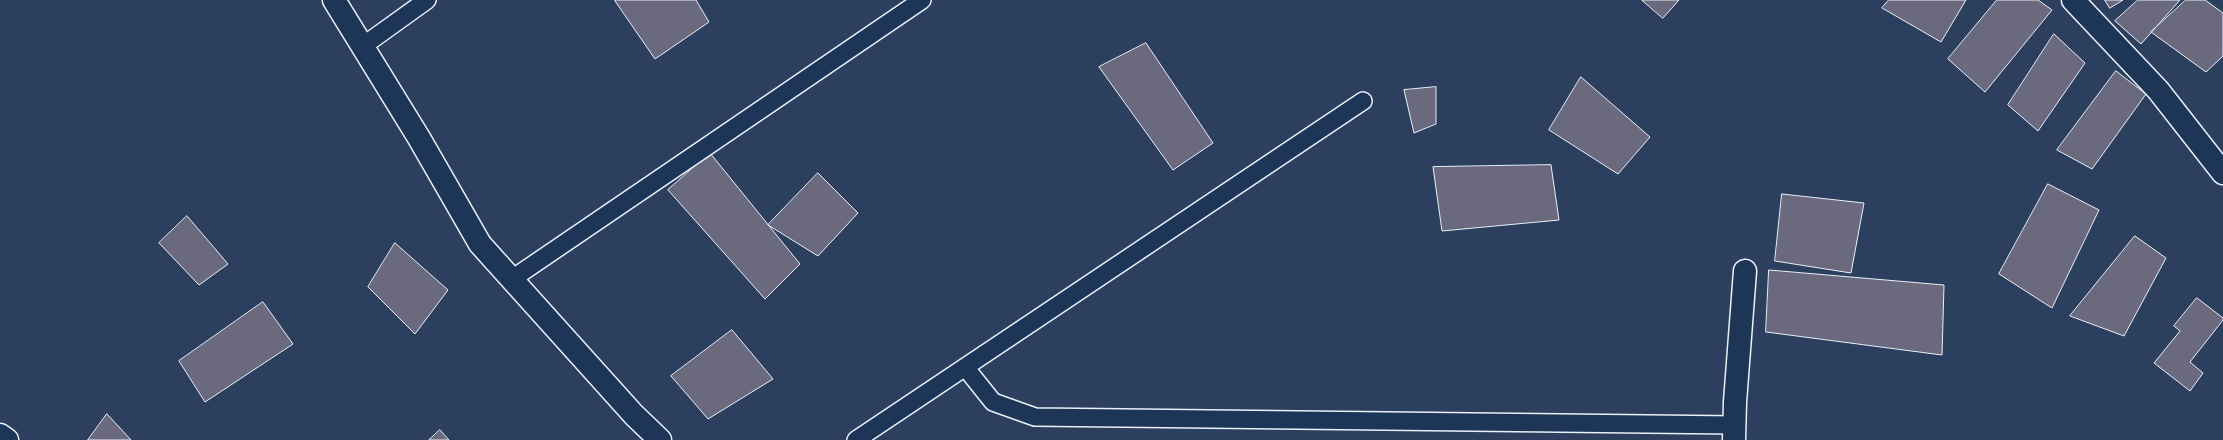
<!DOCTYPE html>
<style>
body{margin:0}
canvas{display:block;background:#2c3f5f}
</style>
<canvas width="2223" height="440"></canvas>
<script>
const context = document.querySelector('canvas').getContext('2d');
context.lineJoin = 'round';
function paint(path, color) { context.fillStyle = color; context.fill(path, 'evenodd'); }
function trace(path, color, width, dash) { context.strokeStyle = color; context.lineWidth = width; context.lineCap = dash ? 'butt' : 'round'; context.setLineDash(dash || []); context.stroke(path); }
const building = new Path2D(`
 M617 0H696L709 22 655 59 615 1Z
 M1642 0H1679L1663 18Z
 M1889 0H1966L1941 42 1882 8Z
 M1997 0H2038L2052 10 1985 92 1948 59Z
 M2105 0H2123L2110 8Z
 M2138 0H2180L2141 44 2115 21Z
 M2186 0H2205L2223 13V56L2206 72 2151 32Z
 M2054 34 2085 63 2038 131 2008 105Z
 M1146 43 1213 143 1173 170 1099 67Z
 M2116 71 2146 94 2092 169 2057 150Z
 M1581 77 1650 137 1618 174 1549 130Z
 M1436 87V124L1414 133 1404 90Z
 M710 153 800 264 765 299 668 190Z
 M1551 165 1559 220 1442 231 1433 167Z
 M818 173 858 213 818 256 768 225Z
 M2048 184 2099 210 2052 308 1999 274Z
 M1782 194 1864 203 1851 273 1775 261Z
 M187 216 228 264 199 285 159 243Z
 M2135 236 2166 258 2124 336 2070 316Z
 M395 243 448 290 415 334 368 287Z
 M1769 270 1944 285 1942 355 1766 332Z
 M2197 298 2223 318V320L2190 362 2203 373 2190 391 2154 363 2180 331 2174 326Z
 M263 302 293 344 205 402 179 361Z
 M732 330 773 379 708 419 671 376Z
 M107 414 131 440H88Z
 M440 430 449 440H429Z`);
paint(building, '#6a697d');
trace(building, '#e8f1f8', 1);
const service = new Path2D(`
 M363 46 427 0
 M512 279 922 0
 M965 367 993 402 1035 417 1735 425
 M856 440 1363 101`);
const minor = new Path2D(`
 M334 0 419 138 480 244 634 415 660 440
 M2073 0 2158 90 2223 173
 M0 435 7 440
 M1734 440 1735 402 1745 271`);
trace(service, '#e8f1f8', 20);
trace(minor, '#e8f1f8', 25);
trace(service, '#1d3557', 17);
trace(minor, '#1d3557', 22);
</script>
